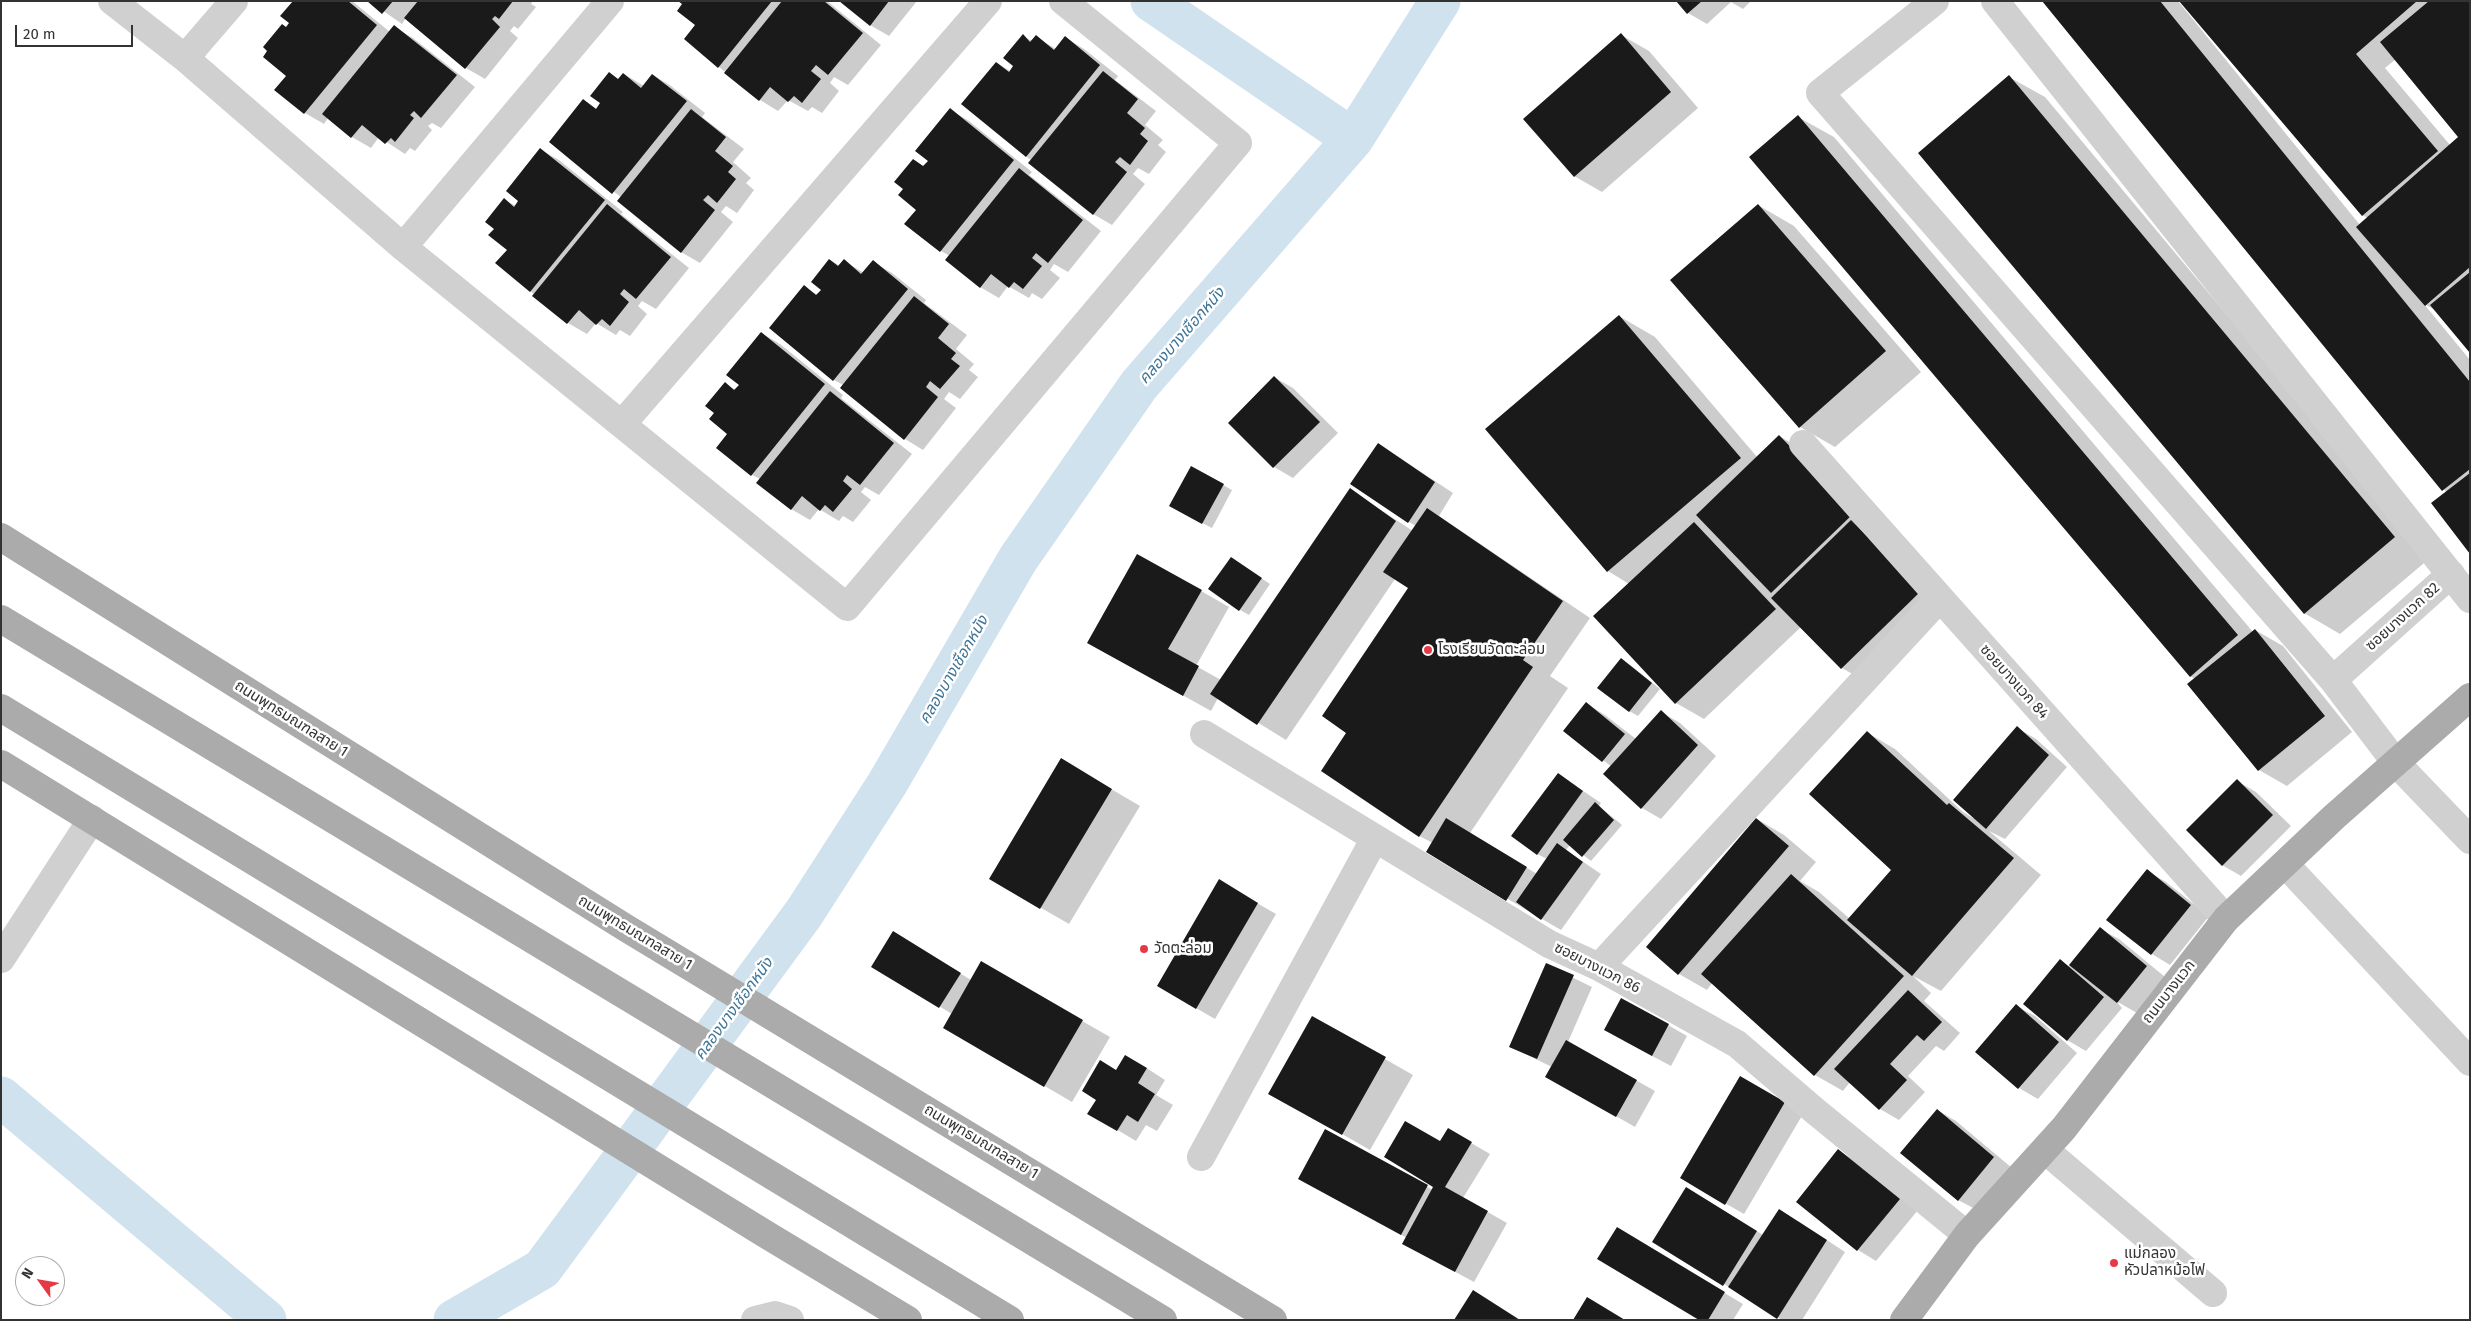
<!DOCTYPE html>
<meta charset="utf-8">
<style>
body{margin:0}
#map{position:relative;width:2471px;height:1321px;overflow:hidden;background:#fff;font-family:"Fira Sans",sans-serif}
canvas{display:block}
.frame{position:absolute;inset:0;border:2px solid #333;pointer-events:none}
.north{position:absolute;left:15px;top:1256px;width:50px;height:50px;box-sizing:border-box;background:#fff;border:1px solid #adadad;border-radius:50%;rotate:302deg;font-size:14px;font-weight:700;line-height:20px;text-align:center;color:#333}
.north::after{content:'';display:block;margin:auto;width:18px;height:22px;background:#e63946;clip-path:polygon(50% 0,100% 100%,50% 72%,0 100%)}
.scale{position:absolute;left:15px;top:25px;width:118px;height:22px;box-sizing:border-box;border:2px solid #333;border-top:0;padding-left:6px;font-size:15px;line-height:18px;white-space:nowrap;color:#333;-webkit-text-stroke:4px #fff;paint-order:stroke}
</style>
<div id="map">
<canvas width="2471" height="1321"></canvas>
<div class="frame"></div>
<div class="north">N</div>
<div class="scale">20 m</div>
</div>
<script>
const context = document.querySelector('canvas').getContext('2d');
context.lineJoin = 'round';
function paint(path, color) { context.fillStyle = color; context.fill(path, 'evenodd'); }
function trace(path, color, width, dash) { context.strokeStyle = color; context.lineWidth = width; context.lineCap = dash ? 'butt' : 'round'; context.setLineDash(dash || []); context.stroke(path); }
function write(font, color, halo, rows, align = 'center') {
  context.font = font + ' "Fira Sans","Noto Sans Thai",sans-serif'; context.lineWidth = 5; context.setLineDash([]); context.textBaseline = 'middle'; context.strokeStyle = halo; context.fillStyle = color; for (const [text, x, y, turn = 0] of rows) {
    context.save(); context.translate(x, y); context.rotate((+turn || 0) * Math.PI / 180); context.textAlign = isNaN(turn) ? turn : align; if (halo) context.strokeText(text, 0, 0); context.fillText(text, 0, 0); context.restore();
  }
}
paint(new Path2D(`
 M295 1H352L390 32 394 27 413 38 475 87 441 128 432 123 428 126 432 130 415 151 410 148 405 154 379 137 371 148 352 137 328 118 324 124 305 113 287 76V28L291 23Z
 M369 1H533L531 4 536 7 518 29 514 26 510 31 518 38 485 79 466 68 406 18 402 24Z
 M680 1H827L881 45 848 85 834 77 830 83 839 91 822 113 812 107 808 111 788 100 778 111 760 100 719 67 697 25Z
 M841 1H917L889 36 870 25Z
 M1678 1H1751L1743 9 1731 2 1707 24 1688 13Z
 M2043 1H2178L2360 225 2368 218 2362 215 2181 1H2470V351L2437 311 2424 304 2470 360V552L2447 493ZM2396 59 2460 137 2450 145 2385 68Z
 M1621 35 1649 51 1698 108 1602 192 1574 176Z
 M1023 36 1032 41 1036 37 1056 49 1066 38 1084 49 1118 76 1115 80 1156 111 1145 125 1163 140 1158 145 1166 152 1149 174 1138 168 1133 174 1145 184 1112 225 1093 214 1026 156 997 63 1010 71 1015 66Z
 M609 74 619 80 624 74 644 86 653 75 671 86 705 113 702 117 744 149 733 162 751 178 746 183 754 190 737 213 726 206 721 212 733 222 700 263 681 252 622 198 550 142 584 101 597 109 602 103Z
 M2009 77 2045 97 2430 558 2340 634 2304 613Z
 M950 110 969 121 1032 172 1029 175 1101 231 1068 272 1054 264 1050 270 1060 278 1042 299 1032 293 1029 298 1008 286 999 298 980 287 950 256 941 251 905 189 914 160 925 167 929 161Z
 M1798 117 1834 137 2253 632 2255 630 2283 646 2352 732 2287 786 2259 770 2189 684 2195 679 2190 676Z
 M541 150 559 160 623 212 621 214 689 268 656 309 642 301 638 306 647 314 630 336 620 330 616 335 596 323 587 334 568 323 497 263 509 249 496 228 505 200 516 206 520 201Z
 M1758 205 1794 226 1921 372 1835 447 1800 427Z
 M830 260 840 266 844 261 864 273 873 262 892 273 926 300 924 303 967 335 956 349 974 364 969 370 978 377 960 399 949 392 944 399 956 408 923 450 905 439 843 385 834 380 804 287 818 295 822 290Z
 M1619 316 1655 337 1757 457 1779 436 1807 452 1948 608 1870 684 1842 668 1801 627 1704 719 1676 703 1594 616 1629 584 1608 571Z
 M761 333 780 344 843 395 841 398 912 454 879 495 865 487 861 492 871 500 853 522 843 516 839 521 819 509 810 520 791 509 760 479 752 475 716 413 725 384 736 390 740 384Z
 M1274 377 1293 388 1338 433 1293 478 1274 467Z
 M1397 456 1453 493 1439 516 1590 618 1550 676 1568 688 1470 833 1537 874 1547 859 1537 854 1558 774 1601 803 1599 806 1622 825 1591 861 1570 845 1566 850 1601 874 1561 930 1427 852 1433 843 1419 836 1348 732 1409 588 1395 579 1286 740 1218 698 1211 711 1116 658 1201 591 1229 607 1196 666 1221 680 1350 490 1413 531 1416 526 1409 522Z
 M1191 467 1232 490 1212 528 1179 511Z
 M1240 564 1270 584 1249 615 1240 610Z
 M1630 665 1660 689 1638 716 1629 711Z
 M1587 704 1605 715 1636 739 1661 712 1680 723 1716 756 1661 819 1642 808 1605 774 1612 767 1565 731Z
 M2017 728 2036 739 2067 767 2005 839 1989 831 2041 875 1941 991 1913 976 1931 993 1924 1001 1960 1033 1944 1051 1936 1046 1908 1076 1925 1092 1899 1120 1880 1109 1850 1082 1843 1091 1815 1075 1713 982 1707 990 1679 974 1647 947 1757 819 1784 835 1816 862 1800 881 1819 892 1850 919 1892 870 1868 733 1895 749 1963 812 1973 818Z
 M1089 776 1140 806 1069 924 991 879Z
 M2237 781 2256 792 2291 826 2241 876 2222 865Z
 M2147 871 2166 882 2209 916 2170 965 2152 954 2108 920Z
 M1219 881 1276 914 1215 1019 1158 986Z
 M2100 929 2119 939 2165 977 2137 1013 2116 1001 2122 1008 2086 1051 2067 1040 2060 961 2069 966Z
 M912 944 971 980 981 963 1110 1037 1072 1102 944 1027 952 1014 873 966Z
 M1547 965 1592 987 1568 1042 1655 1091 1635 1127 1546 1076 1552 1067 1511 1047Z
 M2016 1006 2035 1016 2077 1053 2038 1099 2019 1088 1976 1052Z
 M1313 1018 1413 1075 1370 1150 1270 1093Z
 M1668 1025 1687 1036 1671 1066 1624 1041Z
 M1145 1067 1165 1080 1156 1095 1173 1105 1157 1131 1146 1125 1136 1141 1089 1113 1116 1072Z
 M1741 1078 1803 1114 1744 1214 1681 1178Z
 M1937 1110 1956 1121 2012 1168 1977 1210 1958 1200Z
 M1449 1130 1490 1154 1463 1198 1507 1223 1474 1282 1422 1254 1407 1238 1318 1189 1325 1131 1433 1190 1440 1143Z
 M1838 1151 1857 1161 1918 1210 1876 1261 1858 1250Z
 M1705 1199 1763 1235 1798 1221 1845 1252 1802 1320H1782L1724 1284Z
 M1636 1240 1743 1304 1733 1320H1702Z`), '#0003');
trace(new Path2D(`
 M1151 1 1353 139
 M1 1097 266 1320
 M454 1320 542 1269 593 1200 804 913 887 784 1018 559 1139 385 1353 139 1440 1`), '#cfe2ee', 41);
paint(new Path2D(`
 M293 1H348L377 25 304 114 274 90 286 76 263 57 267 51 263 47 282 24 286 27 289 23 280 16Z
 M367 1H393L382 14Z
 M418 1H513L499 19 495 16 492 19 500 27 465 69 404 18Z
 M678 1H772L718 68 684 39 695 25 677 11 682 4Z
 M782 1H824L863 33 828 75 816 65 811 71 821 79 802 103 794 96 788 102 770 87 759 101 724 73Z
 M839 1H889L870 26Z
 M1676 1H1702L1687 14Z
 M2042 1H2160L2470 382V469L2442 491Z
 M2179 1H2417L2356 54 2438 151 2362 216Z
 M2429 1H2470V267L2425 306 2356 227 2458 137 2380 42Z
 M394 25 457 75 421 118 414 111 410 115 414 118 395 142 391 138 385 144 362 125 351 138 322 114Z
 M1621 33 1671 92 1574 177 1523 119Z
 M1023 34 1030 42 1036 35 1054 50 1065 36 1100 65 1026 157 961 104 996 62 1009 72 1013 66 1003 58Z
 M1103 71 1138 99 1127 113 1145 128 1140 134 1148 141 1130 165 1120 157 1115 162 1127 172 1093 215 1028 163Z
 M609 72 618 79 623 73 641 88 652 74 687 101 612 194 549 142 583 99 596 109 600 103 590 96Z
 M2009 75 2395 537 2304 614 1918 153Z
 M950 108 1014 160 940 252 904 224 916 210 898 195 903 189 894 182 913 159 923 166 928 161 915 151Z
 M691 109 726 137 715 151 733 166 728 172 736 179 717 203 708 195 703 200 715 210 681 253 617 201Z
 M1798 115 2238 635 2190 677 1749 157Z
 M540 148 605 200 530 292 495 263 507 250 488 235 494 229 485 222 504 198 514 207 518 201 506 191Z
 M1019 168 1083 220 1048 263 1036 253 1032 258 1042 266 1023 289 1014 282 1009 288 991 274 980 288 945 260Z
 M607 204 671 257 636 299 624 289 620 294 629 302 610 326 602 319 596 325 579 310 567 324 532 296Z
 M1758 204 1886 351 1799 428 1670 280Z
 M829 259 838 266 844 259 861 274 873 260 908 289 833 381 769 328 804 285 816 295 821 290 811 282Z
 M2470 272V353L2430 305Z
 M914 296 949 324 938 338 956 353 951 359 960 366 940 389 930 381 926 387 938 397 904 440 840 388Z
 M1619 315 1741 458 1607 572 1485 429Z
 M761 332 825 384 751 476 716 448 727 434 709 419 714 413 705 406 725 382 734 390 739 385 726 375Z
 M1274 376 1320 422 1273 468 1228 423Z
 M830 391 894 443 860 485 847 475 843 481 852 489 833 512 825 505 820 511 802 496 791 510 756 483Z
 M1779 435 1854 513 1771 593 1696 515Z
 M1378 443 1435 482 1408 523 1350 484Z
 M1191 466 1224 484 1202 524 1169 506Z
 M2470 473V554L2431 503Z
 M1350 488 1396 521 1257 725 1210 694Z
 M1427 508 1563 601 1523 660 1533 667 1419 837 1321 771 1346 733 1322 716 1408 588 1383 572Z
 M1851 520 1921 591 1841 669 1771 598Z
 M1694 522 1776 609 1675 704 1593 616Z
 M1137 554 1202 590 1168 649 1199 666 1183 696 1087 643Z
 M1231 557 1262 578 1239 611 1208 589Z
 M2255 629 2325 716 2258 771 2187 684Z
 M1621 658 1652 683 1629 712 1597 688Z
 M1586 702 1625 734 1602 762 1563 731Z
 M1661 710 1698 745 1641 809 1603 774Z
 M2017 726 2049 755 1986 829 1953 800Z
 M1867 731 1947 805 1949 803 2014 858 1912 976 1847 920 1891 870 1809 794Z
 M1061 758 1112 789 1040 909 989 879Z
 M1558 773 1583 791 1537 855 1511 836Z
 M2237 779 2273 815 2222 866 2186 830Z
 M1595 802 1614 820 1582 857 1563 840Z
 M1446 818 1527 867 1506 901 1426 852Z
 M1756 818 1789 846 1678 975 1646 947Z
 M1557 843 1583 862 1541 920 1516 902Z
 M2147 869 2191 905 2151 955 2106 920Z
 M1791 874 1904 976 1814 1076 1701 974Z
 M1219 879 1258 903 1196 1009 1157 986Z
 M2100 927 2147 966 2117 1003 2069 965Z
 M893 931 961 973 939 1008 871 967Z
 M2060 959 2104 997 2067 1041 2023 1004Z
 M981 961 1083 1020 1044 1087 943 1028Z
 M1546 963 1574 975 1537 1059 1509 1047Z
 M1908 990 1942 1022 1924 1041 1917 1035 1890 1064 1907 1080 1879 1110 1834 1069Z
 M1621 998 1669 1024 1652 1056 1604 1030Z
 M2016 1004 2059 1042 2018 1089 1975 1052Z
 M1312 1016 1386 1057 1342 1135 1268 1094Z
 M1566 1040 1637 1080 1616 1117 1545 1077Z
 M1125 1055 1147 1068 1138 1083 1155 1094 1138 1122 1127 1115 1117 1131 1087 1114 1096 1100 1082 1091 1100 1060 1116 1070Z
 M1740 1076 1785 1102 1725 1205 1680 1178Z
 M1937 1109 1994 1157 1958 1201 1900 1153Z
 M1405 1121 1440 1141 1448 1128 1472 1142 1445 1187 1488 1211 1455 1272 1402 1244 1433 1187 1384 1157Z
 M1325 1129 1428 1185 1401 1235 1298 1179Z
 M1838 1149 1900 1199 1857 1251 1796 1202Z
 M1686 1187 1757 1231 1723 1286 1652 1242Z
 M1779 1209 1827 1240 1777 1319 1728 1287Z
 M1617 1227 1725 1292 1708 1320H1699L1597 1259Z
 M1473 1290 1520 1320H1454Z
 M1587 1297 1625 1320H1573Z`), '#1a1a1a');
trace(new Path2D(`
 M112 1 185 58 403 247 847 607 1238 143 1063 1
 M1935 1 1820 93 2333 680 2396 763 2470 840
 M1995 1 2470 599
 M185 58 234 1
 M403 247 610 1
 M622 424 988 1
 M1803 444 2226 919
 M2333 680 2451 574
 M1204 734 1549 944 1599 967 1737 1044 1815 1111 1967 1235
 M2285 864 2470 1062
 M1 959 92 819
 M1599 967 1940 598
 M2045 1150 2213 1293
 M1201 1157 1375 838
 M755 1320 775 1315 790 1320`), '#d0d0d0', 28);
trace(new Path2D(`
 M1 537 626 928 1273 1320
 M1 619 1163 1320
 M1 708 1010 1320
 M1 764 767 1235 908 1320
 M1904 1320 1967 1235 2064 1128 2226 919 2334 817 2470 697`), '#ababab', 28);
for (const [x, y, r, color] of [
 [1428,650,5,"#e63946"],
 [1144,949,5,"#e63946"],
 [2114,1263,5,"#e63946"]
]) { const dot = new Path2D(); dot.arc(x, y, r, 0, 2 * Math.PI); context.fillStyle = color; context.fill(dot); trace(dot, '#fff', 2); }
write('15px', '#333', '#fff', [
 ["ซอยบางแวก 82",2403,617,-42],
 ["ซอยบางแวก 84",2014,682,48],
 ["ถนนพุทธมณฑลสาย 1",291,719,32],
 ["ถนนพุทธมณฑลสาย 1",635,933,31],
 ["ซอยบางแวก 86",1597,968,27],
 ["ถนนบางแวก",2169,992,-52],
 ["ถนนพุทธมณฑลสาย 1",981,1142,31]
]);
write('15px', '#333', '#fff', [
 ["โรงเรียนวัดตะล่อม",1438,650],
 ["วัดตะล่อม",1154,949],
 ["แม่กลอง",2124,1254],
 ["หัวปลาหม้อไฟ",2124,1271]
], 'left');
write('italic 16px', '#3f7597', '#fff', [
 ["คลองบางเชือกหนัง",1182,336,-49],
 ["คลองบางเชือกหนัง",954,670,-60],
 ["คลองบางเชือกหนัง",734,1009,-54]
]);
</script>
